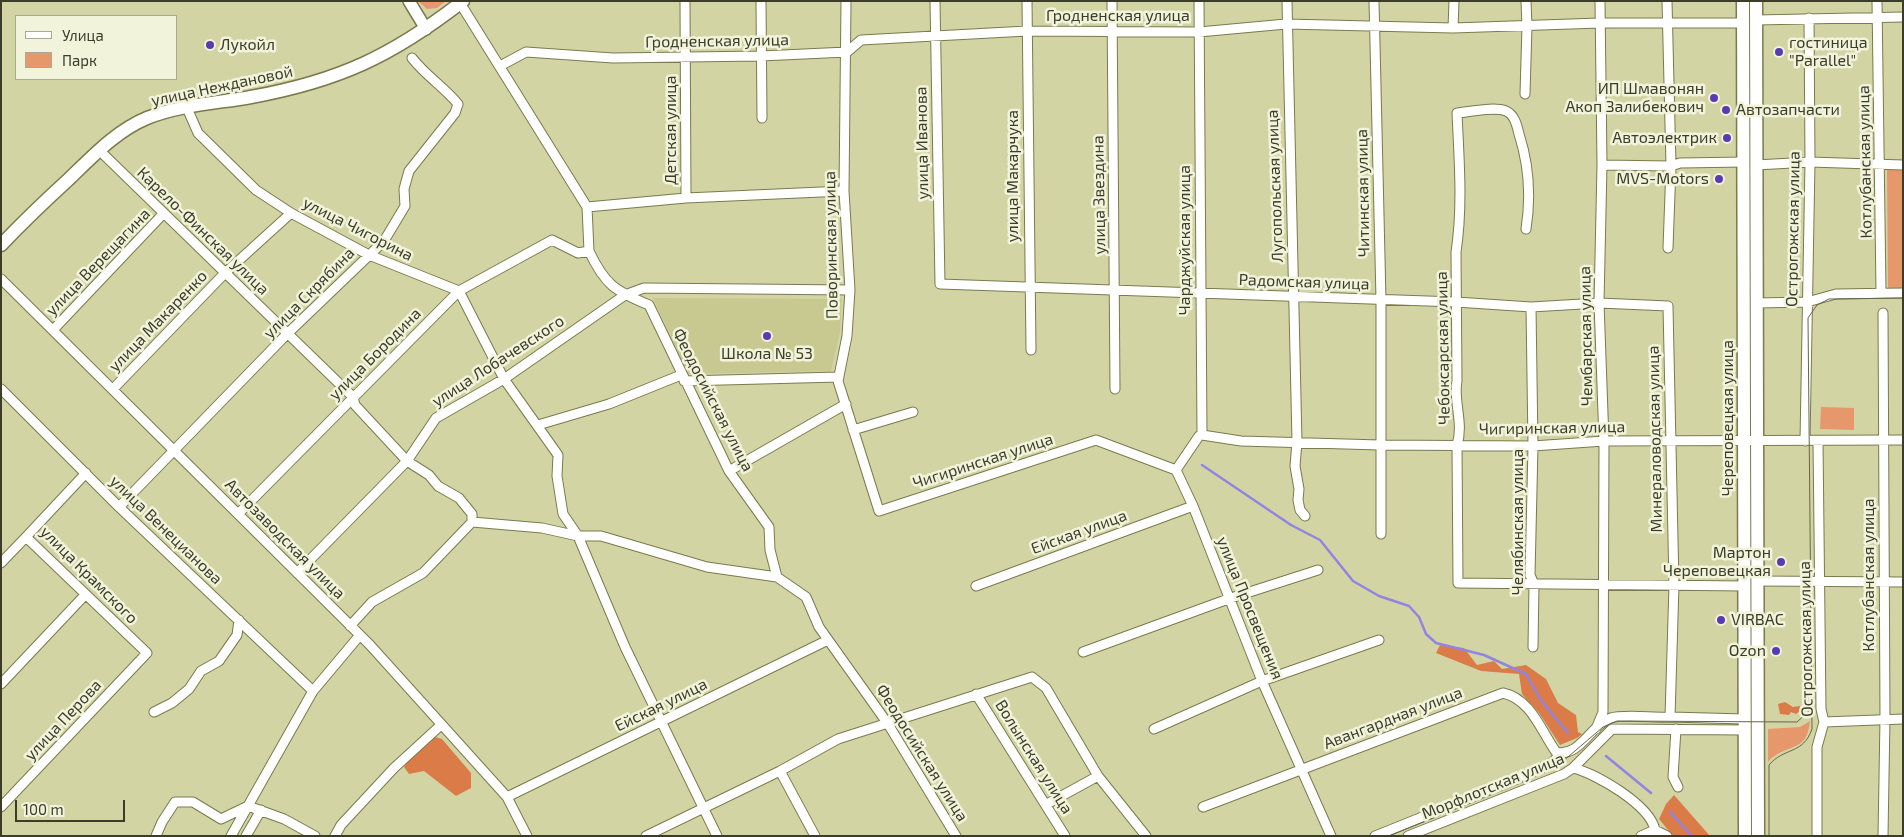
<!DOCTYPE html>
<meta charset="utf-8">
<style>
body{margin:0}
#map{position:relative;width:1904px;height:837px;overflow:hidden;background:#d3d4a4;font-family:"Exo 2",sans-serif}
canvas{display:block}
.frame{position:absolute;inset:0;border:2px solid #3c3d29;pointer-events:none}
.legend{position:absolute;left:15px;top:15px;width:162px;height:65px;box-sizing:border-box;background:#f2f3db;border:1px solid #a9aa94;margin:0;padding:6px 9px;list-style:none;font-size:15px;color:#3c3d29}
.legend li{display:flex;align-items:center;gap:10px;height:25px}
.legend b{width:25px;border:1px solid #a9aa94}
.scale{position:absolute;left:15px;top:800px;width:110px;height:22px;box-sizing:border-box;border:2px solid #3c3d29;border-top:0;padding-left:6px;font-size:15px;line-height:18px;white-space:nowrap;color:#3c3d29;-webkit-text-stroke:4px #f2f3db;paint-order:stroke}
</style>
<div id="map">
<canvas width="1904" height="837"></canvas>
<div class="frame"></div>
<ul class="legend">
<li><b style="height:6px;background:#fff"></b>Улица</li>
<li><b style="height:14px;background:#e7976c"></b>Парк</li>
</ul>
<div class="scale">100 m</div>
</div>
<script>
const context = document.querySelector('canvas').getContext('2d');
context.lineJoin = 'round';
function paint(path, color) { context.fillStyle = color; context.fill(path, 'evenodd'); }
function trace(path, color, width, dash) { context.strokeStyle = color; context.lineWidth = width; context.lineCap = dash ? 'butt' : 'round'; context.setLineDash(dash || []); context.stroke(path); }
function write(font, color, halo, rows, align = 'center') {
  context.font = font + ' "Exo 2",sans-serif'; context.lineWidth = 5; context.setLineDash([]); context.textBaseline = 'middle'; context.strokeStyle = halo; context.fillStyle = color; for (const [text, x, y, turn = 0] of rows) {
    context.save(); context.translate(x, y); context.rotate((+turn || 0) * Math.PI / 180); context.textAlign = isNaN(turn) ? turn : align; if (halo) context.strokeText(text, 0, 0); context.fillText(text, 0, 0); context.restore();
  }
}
paint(new Path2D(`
 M653 298 842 299 840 332 831 371 688 374Z`), '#c8c891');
paint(new Path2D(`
 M418 1H446L437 8 427 9Z
 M1887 169H1903V288H1888Z
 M1821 407 1854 408V430L1820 429Z
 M1810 721C1807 755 1785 742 1768 762V729L1800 727Z`), '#e7976c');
paint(new Path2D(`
 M1440 645 1464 648 1477 665 1494 661 1502 669 1526 665 1546 679 1558 703 1576 715 1578 732 1582 734 1577 738 1560 745 1539 713 1522 694 1519 674 1481 671 1436 653Z
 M1785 702 1793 707 1800 706V711L1796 714 1791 712 1789 715 1780 714 1778 704Z
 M432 736 442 739 471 773V788L456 796 424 771 409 774 404 767 422 740Z
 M1674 795 1710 836H1673L1659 819 1666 804Z`), '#db7c48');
trace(new Path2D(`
 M1202 465 1291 525 1320 540 1353 581 1379 596 1409 606 1419 617 1426 634 1436 643 1484 655 1526 674 1542 702 1568 733
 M1606 756 1651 793
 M1670 812 1692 836`), '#9185e1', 2.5);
const minor = new Path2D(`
 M685 1 686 198
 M761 1 762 118
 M846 1 844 191 850 290 847 336 838 381 879 511 1096 440 1176 470 1193 506 1262 681 1331 836
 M935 1 940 284 1456 302 1531 307 1599 303 1668 306 1674 585 1670 717 1745 719
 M1027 1 1031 350
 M1112 1 1115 389
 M1287 1 1297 442 1295 466 1299 489 1298 500 1300 510 1305 516
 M1374 1 1381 300V534
 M1667 1 1671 166 1668 248
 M1877 1 1881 292
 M460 3 587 207 589 251
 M1756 20 1903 17
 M1453 28 1454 1
 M500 66 526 52 613 58 761 56 847 52 861 40 1027 31 1199 32 1286 24 1453 28 1600 23H1743
 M1525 94 1527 26 1526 1
 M187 108 198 133 256 190 291 213 369 255 459 291 504 379 558 455 557 476 563 514 578 536 625 647 717 836
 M99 150 353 397 355 405 407 461 429 475 438 486 459 498 472 514V522
 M1602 165 1671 166 1680 163 1744 162
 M1756 165 1810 162 1903 165
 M587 207 686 198 844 191
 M1526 229C1531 197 1529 165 1519 134 1517 126 1515 115 1506 111 1493 106 1471 112 1457 113 1459 159 1463 206 1456 252L1457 381C1453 401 1464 423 1457 445L1458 583 1745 586
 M1 279 370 645 507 797 527 836
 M1757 303 1807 302 1836 294 1903 293
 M1531 307 1533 446 1530 575 1534 584 1533 647
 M53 330 163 214
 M684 381 839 377
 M1 389 119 507 313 691
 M113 389 225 273 291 213
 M538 425 609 404 681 375
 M853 430 913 412
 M1202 435 1241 441 1380 445 1533 446 1604 441 1903 440
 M1805 441 1810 162 1809 18
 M1176 470 1199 436 1202 435 1199 1
 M729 471 846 404
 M119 507 287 334 384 241 405 206 404 189 409 171 455 113 458 104C444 87 426 76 412 58
 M238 514 459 291 552 240 578 253 589 251C605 285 615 291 649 305L729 471 769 527 770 550 777 577 806 597 819 627 888 724 956 836
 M1 563 26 537
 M297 573 407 461 436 418 504 379 625 295 644 288 850 290
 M1758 581 1903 582
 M976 586 1193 506
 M350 626 372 602 423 573 472 522 542 528 578 536H601L707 567 777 577
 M1083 652 1231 598 1318 570
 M1 684 85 595
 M976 694 1065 836
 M154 712 172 703 189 689 201 671 219 661 237 635 239 620
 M1824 722 1903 719
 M1154 729 1262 681 1379 640
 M1596 729 1603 712 1604 441 1599 303 1602 165 1600 1
 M1676 729 1673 777 1678 787
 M1573 768 1612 729 1745 730
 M780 771 815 836
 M507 797 828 640
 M1047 804 1098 776
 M1 807 147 653 26 537 86 473
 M1203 807 1503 693C1531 699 1541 731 1556 752 1580 758 1591 724 1611 718 1622 714 1656 718 1670 717
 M156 836 162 822 175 802H193L221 819 248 806 284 819 315 836
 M231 836 313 691 360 635
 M246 836 261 810
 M335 836 341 825 394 768 441 725
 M646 836 780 771 838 739 1032 677 1046 688 1098 776 1146 836
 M1375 836 1522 777 1553 762 1561 753
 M1408 836 1564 774 1573 768C1597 774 1650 805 1655 830
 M1641 836 1655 830 1667 836
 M1817 836V747L1824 722 1821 709 1818 441
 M1883 836 1885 718 1883 313`);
const major = new Path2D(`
 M409 1 426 29`);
const highway = new Path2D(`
 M1743 1 1745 836
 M1756 1 1758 836
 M1 245C23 222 46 200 69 179 93 156 116 131 147 118 179 105 217 103 251 97 339 81 392 56 463 1`);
trace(minor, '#7a7a4d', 11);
trace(major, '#7a7a4d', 14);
trace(highway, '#7a7a4d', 15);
trace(minor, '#fff', 9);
trace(major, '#fff', 11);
trace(highway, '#fff', 12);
trace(new Path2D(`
 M1389 836 1555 768 1603 727 1617 721 1797 722 1809 711 1812 703
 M1769 836V765C1784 747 1803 755 1812 729L1808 318 1817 305 1829 299 1903 298`), '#65664b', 1);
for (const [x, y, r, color] of [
 [210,45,5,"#583bb3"],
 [1779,52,5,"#583bb3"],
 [1714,98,5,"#583bb3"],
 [1726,110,5,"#583bb3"],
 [1727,138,5,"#583bb3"],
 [1719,179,5,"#583bb3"],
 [767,336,5,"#583bb3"],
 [1781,562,5,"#583bb3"],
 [1721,620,5,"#583bb3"],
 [1776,651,5,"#583bb3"]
]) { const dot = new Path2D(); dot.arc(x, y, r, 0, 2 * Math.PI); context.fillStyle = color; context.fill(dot); trace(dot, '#f2f3db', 2); }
write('16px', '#3c3d29', '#f2f3db', [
 ["Гродненская улица",1118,16],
 ["Гродненская улица",717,41,-1],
 ["улица Неждановой",222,86,-12],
 ["Детская улица",671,130,-90],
 ["улица Иванова",922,143,-91],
 ["Котлубанская улица",1865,162,-91],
 ["улица Макарчука",1013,176,-90],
 ["Лугопольская улица",1275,186,-92],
 ["Читинская улица",1363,193,-91],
 ["улица Звездина",1099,195,-91],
 ["улица Чигорина",358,229,27],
 ["Острогожская улица",1793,229,-89],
 ["Карело-Финская улица",203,231,44],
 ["Чарджуйская улица",1185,240,-90],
 ["Поворинская улица",831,245,-91],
 ["улица Верещагина",98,262,-46],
 ["Радомская улица",1304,282,2],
 ["улица Скрябина",309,293,-45],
 ["улица Макаренко",158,321,-46],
 ["Чембарская улица",1586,336,-91],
 ["Чебоксарская улица",1443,348,-91],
 ["улица Бородина",375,354,-45],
 ["улица Лобачевского",498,361,-33],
 ["Феодосийская улица",713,400,63],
 ["Череповецкая улица",1728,418,-90],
 ["Чигиринская улица",1552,428,-1],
 ["Минераловодская улица",1655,439,-91],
 ["Чигиринская улица",983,461,-18],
 ["Челябинская улица",1518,522,-90],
 ["улица Венецианова",166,530,44],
 ["Ейская улица",1079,532,-20],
 ["Автозаводская улица",285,539,45],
 ["улица Крамского",89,575,45],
 ["Котлубанская улица",1869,575,-90],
 ["улица Просвещения",1250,608,68],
 ["Острогожская улица",1806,639,-91],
 ["Ейская улица",661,705,-26],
 ["Авангардная улица",1393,718,-21],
 ["улица Перова",63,720,-47],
 ["Феодосийская улица",922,753,58],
 ["Волынская улица",1034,757,58],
 ["Морфлотская улица",1493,786,-22]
]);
write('16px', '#3c3d29', '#f2f3db', [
 ["гостиница",1789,43,"left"],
 ["\"Parallel\"",1789,61,"left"],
 ["Лукойл",220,45,"left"],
 ["ИП Шмавонян",1704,89],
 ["Акоп Залибекович",1704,107],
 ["Автозапчасти",1736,110,"left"],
 ["Автоэлектрик",1717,138],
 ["MVS-Motors",1709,179],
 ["Школа № 53",767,354,"center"],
 ["Мартон",1771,553],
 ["Череповецкая",1771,571],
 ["VIRBAC",1731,620,"left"],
 ["Ozon",1766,651]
], 'right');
</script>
